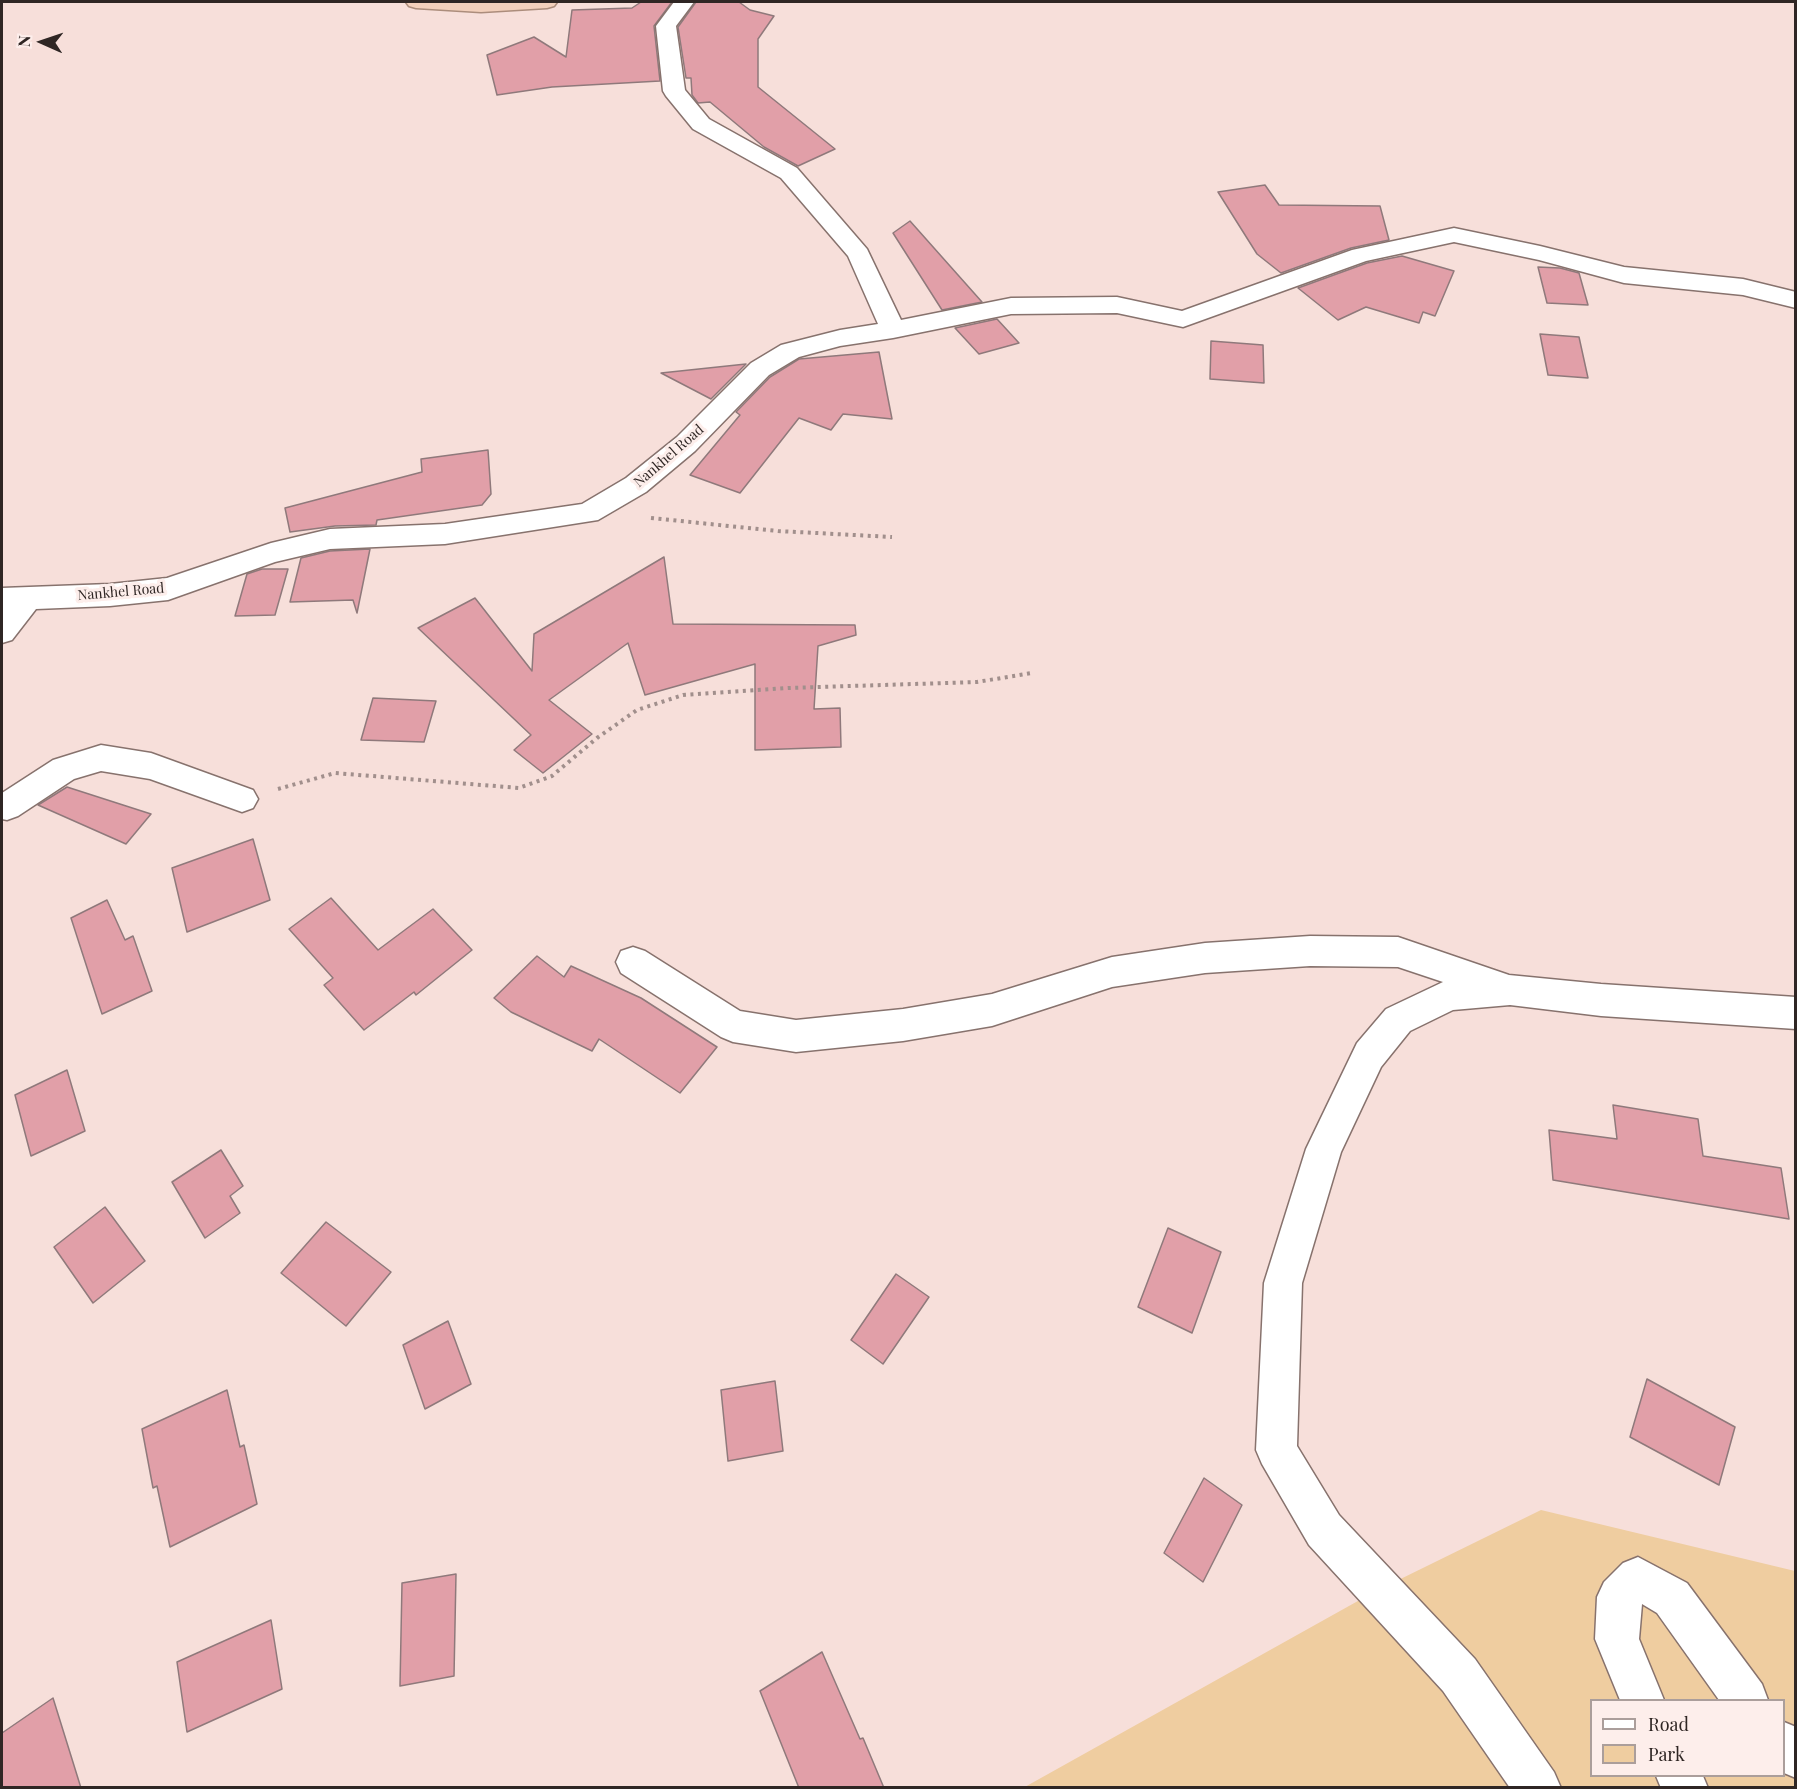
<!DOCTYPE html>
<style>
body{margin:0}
#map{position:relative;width:1797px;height:1789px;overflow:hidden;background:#f7dfda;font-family:"Playfair Display",serif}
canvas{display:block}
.frame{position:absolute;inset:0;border:3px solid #2f2624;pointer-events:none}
.legend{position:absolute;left:1590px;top:1699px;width:195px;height:78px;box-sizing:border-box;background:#fdeeeb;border:2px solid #ab9e9b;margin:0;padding:8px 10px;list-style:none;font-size:18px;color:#2f2624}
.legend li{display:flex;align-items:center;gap:12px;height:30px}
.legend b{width:30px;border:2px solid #ab9e9b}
.north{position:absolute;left:12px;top:12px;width:60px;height:60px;-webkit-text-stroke:4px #fdeeeb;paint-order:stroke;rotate:273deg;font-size:16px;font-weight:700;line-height:24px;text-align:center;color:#2f2624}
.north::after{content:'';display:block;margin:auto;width:21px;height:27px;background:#2f2624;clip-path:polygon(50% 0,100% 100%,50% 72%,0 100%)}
</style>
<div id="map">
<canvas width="1797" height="1789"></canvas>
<div class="frame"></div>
<ul class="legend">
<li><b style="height:8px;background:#fff"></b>Road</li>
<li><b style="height:16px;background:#efcda0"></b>Park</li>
</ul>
<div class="north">N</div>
</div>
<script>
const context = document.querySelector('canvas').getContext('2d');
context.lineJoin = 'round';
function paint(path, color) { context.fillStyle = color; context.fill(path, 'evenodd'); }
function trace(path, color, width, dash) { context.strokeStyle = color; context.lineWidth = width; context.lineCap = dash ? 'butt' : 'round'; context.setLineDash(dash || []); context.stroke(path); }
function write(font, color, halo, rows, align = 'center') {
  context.font = font + ' "Playfair Display",serif'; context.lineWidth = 6; context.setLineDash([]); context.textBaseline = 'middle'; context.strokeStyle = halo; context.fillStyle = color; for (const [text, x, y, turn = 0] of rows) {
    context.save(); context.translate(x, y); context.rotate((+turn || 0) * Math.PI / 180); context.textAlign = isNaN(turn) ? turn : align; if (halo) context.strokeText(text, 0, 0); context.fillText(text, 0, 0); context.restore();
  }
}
paint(new Path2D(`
 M1541 1510 1795 1571V1787L1023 1788 1374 1592ZM1592 1700H1784V1776H1592Z`), '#efcda0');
const building = new Path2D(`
 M641 2H672L654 26 660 81 552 87 497 95 487 55 534 37 566 57 572 10 632 8Z
 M696 2H739L750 10 774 16 758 39V87L835 149 798 166 764 147 710 102 698 103 692 95 691 78H686L678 27Z
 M1265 185 1279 205 1380 206 1389 240 1351 248 1281 273 1257 254 1218 192Z
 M910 221 982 302 942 310 893 233Z
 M1402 256 1454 271 1435 316 1423 312 1419 323 1366 307 1338 320 1298 288 1367 263Z
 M1538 267 1560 268 1579 273 1588 305 1547 303Z
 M997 319 1019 343 979 354 955 328Z
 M1540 334 1579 337 1588 378 1548 375Z
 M1211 341 1263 345 1264 383 1210 379Z
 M879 352 892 419 843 414 831 430 799 418 740 493 690 475 740 415 736 412 770 377 799 359Z
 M746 364 711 399 661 373Z
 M488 450 491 494 482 505 377 520 376 525 335 526 290 532 285 508 422 472 421 459Z
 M370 549 357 613 353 600 290 602 301 558 330 551Z
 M664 557 673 624 855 625 856 635 818 646 814 709 840 708 841 747 755 750V664L645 695 628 643 549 700 592 734 543 773 514 750 531 735 418 628 475 598 532 671 534 634Z
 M262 569H288L275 615 235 616 247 574Z
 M373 698 436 701 424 742 361 740Z
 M67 787 151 814 126 844 38 805Z
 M253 839 270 900 187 932 172 868Z
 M331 898 378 950 433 909 472 950 416 995 414 992 364 1030 324 985 333 978 289 929Z
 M107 900 125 940 133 936 152 991 102 1014 71 918Z
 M537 956 564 977 571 966 641 998 717 1047 680 1093 599 1039 592 1051 511 1012 494 998Z
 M67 1070 85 1131 31 1156 15 1095Z
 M1613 1105 1698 1119 1703 1156 1781 1168 1789 1219 1553 1180 1549 1130 1617 1139Z
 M221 1150 243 1186 230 1196 240 1213 205 1238 172 1182Z
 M105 1207 145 1261 93 1303 54 1247Z
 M326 1222 391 1272 346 1326 281 1273Z
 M1168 1228 1221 1252 1192 1333 1138 1307Z
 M896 1274 929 1297 883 1364 851 1340Z
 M448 1321 471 1384 425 1409 403 1345Z
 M1647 1379 1735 1427 1719 1485 1630 1437Z
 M775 1381 783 1451 728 1461 721 1390Z
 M227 1390 240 1447 244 1445 257 1504 170 1547 157 1486 153 1488 142 1429Z
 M1204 1478 1242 1505 1203 1582 1164 1553Z
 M456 1574 454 1676 400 1686 402 1583Z
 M271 1620 282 1689 187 1732 177 1662Z
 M822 1652 860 1739 863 1738 884 1788H799L760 1691Z
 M53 1698 81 1788H2V1733Z`);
paint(building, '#e19fa8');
trace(building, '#8f797b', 1.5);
const minor = new Path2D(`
 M674 2H694L676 26 685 90 709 119 797 168 867 249 901 320 1011 298 1117 297 1182 311 1352 250 1454 228 1540 246 1624 267 1743 279 1796 292V308L1743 295 1624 283 1539 260 1454 242 1366 261 1183 327 1117 313 1011 314 893 338 840 346 799 357 769 375 695 451 646 492 598 520 445 544 330 549 275 562 168 600 110 606 36 609 12 640 2 643V588L110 584 167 578 271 543 330 529 445 524 582 504 626 478 677 437 751 363 781 345 840 330 878 324 848 256 781 178 693 129 666 96 663 91 656 26Z
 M101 745 151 753 253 790 258 799 253 808 242 812 150 779 101 771 74 779 18 816 7 820 2 819V793L53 760Z
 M1310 936 1398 937 1509 975 1601 984 1796 997V1029L1601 1016 1510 1005 1453 1010 1410 1031 1381 1067 1341 1152 1302 1283 1297 1446 1339 1515 1475 1659 1554 1772 1561 1788H1510L1443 1691 1309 1545 1262 1464 1256 1450 1264 1283 1306 1149 1357 1043 1386 1009 1443 982 1398 967 1310 966 1205 973 1112 987 992 1026 903 1041 796 1052 733 1042 721 1037 621 973 616 962 621 951 633 947 645 951 740 1011 796 1020 903 1009 992 994 1112 957 1205 943Z
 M1638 1557 1687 1583 1762 1684 1768 1700H1719L1657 1613 1642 1604 1639 1639 1664 1700H1620L1595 1639 1597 1597 1604 1582 1623 1563Z
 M1784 1722 1796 1727V1778L1784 1773Z
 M1656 1776H1703L1708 1788H1661Z`);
const trunk = new Path2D(`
 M406 2H557L554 6 547 8 481 12 416 8 409 6Z`);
trace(minor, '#87726d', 3);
trace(trunk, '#ac8d7c', 3);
trace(new Path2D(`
 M651 518 778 531 892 537
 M278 789 335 773 519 788 552 776 597 738 637 710 683 695 788 688 977 682 1032 673`), '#a18f8c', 4, [3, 4.5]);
paint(minor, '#fff');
paint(trunk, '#f3d0bc');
write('14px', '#2f2624', '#fdeeeb', [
 ["Nankhel Road",669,456,-41],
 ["Nankhel Road",121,592,-5]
]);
</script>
